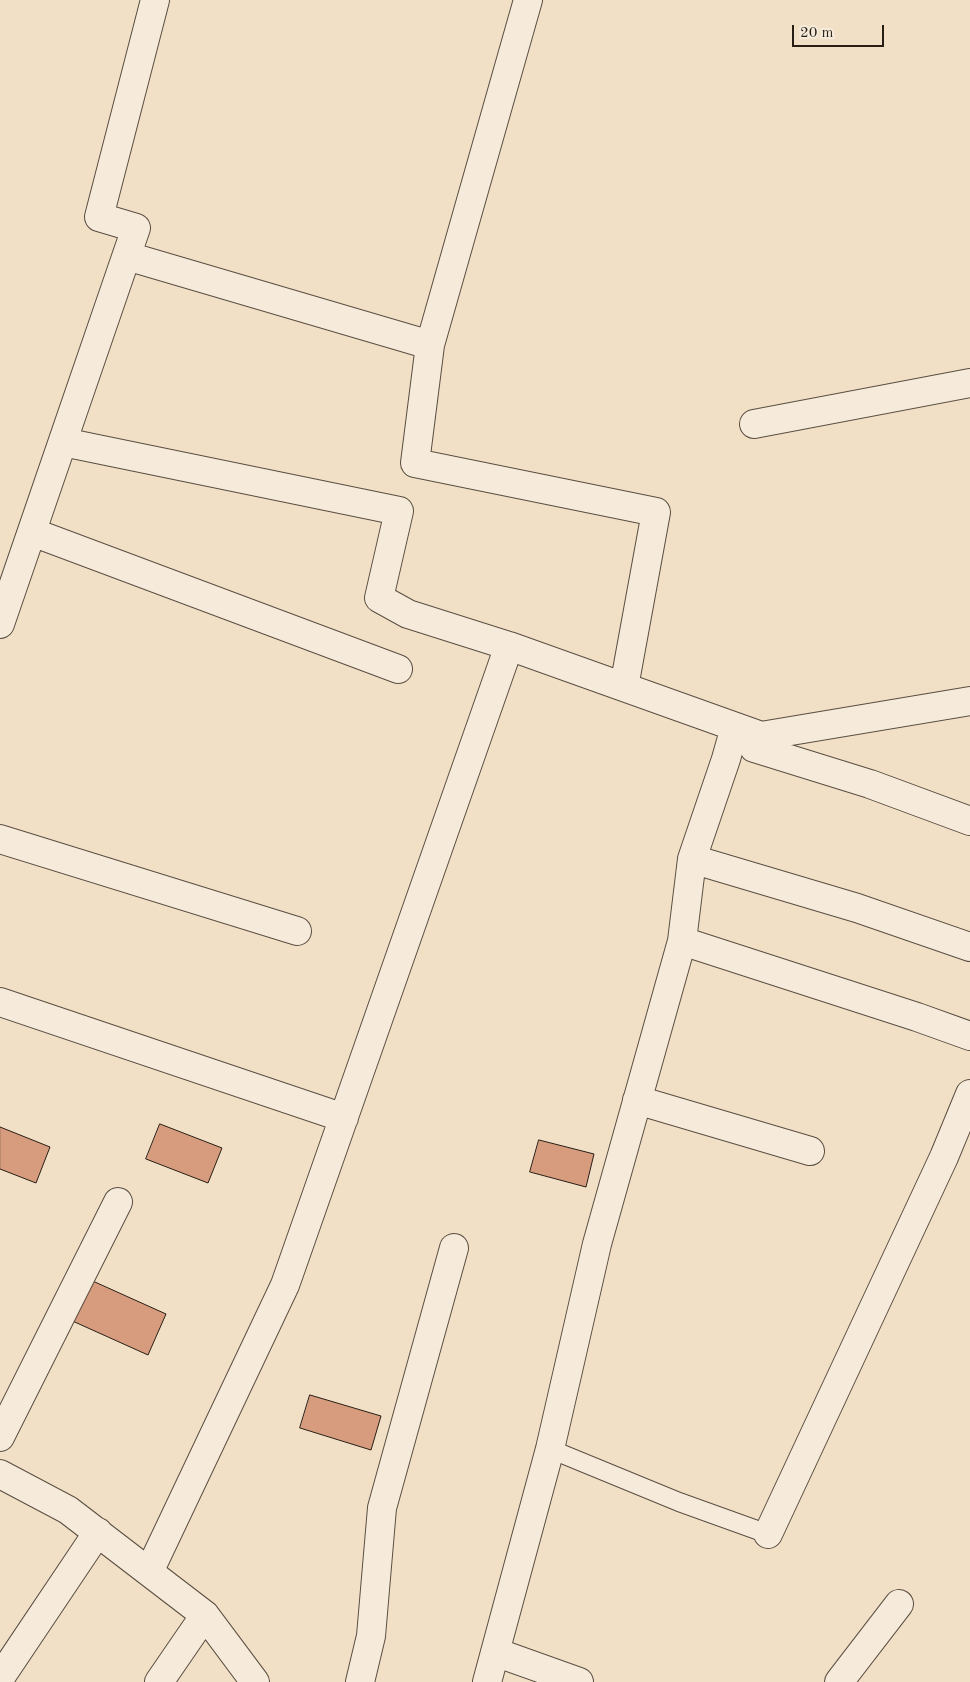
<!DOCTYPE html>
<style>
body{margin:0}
#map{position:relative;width:970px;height:1682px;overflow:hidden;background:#f1e0c6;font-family:"Old Standard TT",serif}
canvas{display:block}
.scale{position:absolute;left:792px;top:25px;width:92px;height:22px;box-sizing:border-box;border:2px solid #271e16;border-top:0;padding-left:6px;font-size:15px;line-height:18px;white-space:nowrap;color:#271e16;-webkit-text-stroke:4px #f6ebda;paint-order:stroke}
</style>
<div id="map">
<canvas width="970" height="1682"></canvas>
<div class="scale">20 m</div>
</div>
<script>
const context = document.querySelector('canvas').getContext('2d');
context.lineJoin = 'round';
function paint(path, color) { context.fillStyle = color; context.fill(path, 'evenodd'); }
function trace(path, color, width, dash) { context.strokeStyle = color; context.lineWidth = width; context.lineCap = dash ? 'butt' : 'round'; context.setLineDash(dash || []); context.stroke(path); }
const building = new Path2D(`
 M160 1124 222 1148 208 1183 146 1159Z
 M0 1127 50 1147 36 1183 0 1169Z
 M539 1140 594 1154 586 1187 530 1172Z
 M86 1278 166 1314 148 1355 68 1319Z
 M310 1395 381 1416 371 1450 300 1428Z`);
paint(building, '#d69c7d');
trace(building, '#271e16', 1);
const lane = new Path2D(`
 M550 1449 679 1502 768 1534`);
const street = new Path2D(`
 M528 0 430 345 415 463 656 512 624 687
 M127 256 430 345
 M754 424 970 383
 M63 442 399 511 379 598 408 614 509 646 761 736 970 701
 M32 532 398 669
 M0 624 136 228 99 217 155 0
 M749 732 754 748 870 784 970 821
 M0 839 297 931
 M692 859 857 908 970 947
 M682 941 917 1017 970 1036
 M0 1002 344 1118
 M637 1100 810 1151
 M0 1437 118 1202
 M0 1474 68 1510 205 1615 255 1682
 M768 1534 944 1157 970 1094
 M149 1572 285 1285 509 646
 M495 1652 579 1682
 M0 1678 98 1532
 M159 1682 205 1615
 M360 1682 371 1636 382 1508 454 1248
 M487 1682 550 1449 597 1244 682 941 692 859 726 759 735 727
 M839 1682 899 1604`);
trace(lane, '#5a4e42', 20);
trace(street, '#5a4e42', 30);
trace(lane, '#f6ebda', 18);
trace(street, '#f6ebda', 28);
</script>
